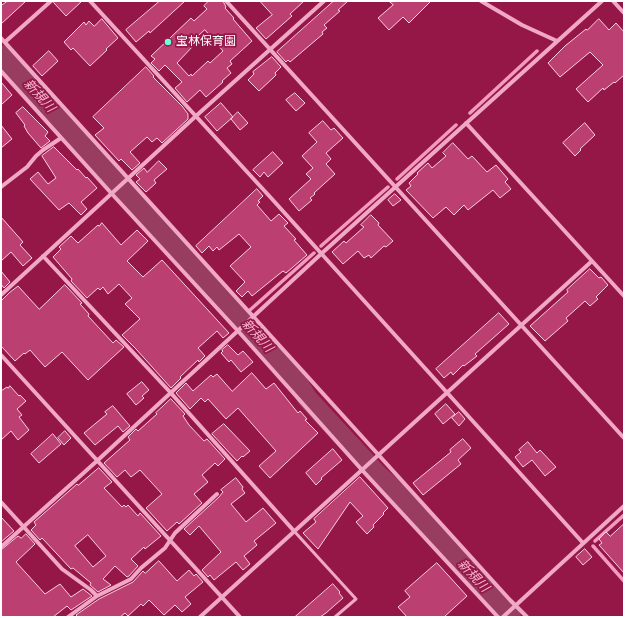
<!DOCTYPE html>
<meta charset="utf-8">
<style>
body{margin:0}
#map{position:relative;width:625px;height:618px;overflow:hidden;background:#951748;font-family:"Fira Sans",sans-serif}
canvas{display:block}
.frame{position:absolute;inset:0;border:2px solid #fff;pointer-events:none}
</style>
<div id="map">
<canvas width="625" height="618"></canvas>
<div class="frame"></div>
</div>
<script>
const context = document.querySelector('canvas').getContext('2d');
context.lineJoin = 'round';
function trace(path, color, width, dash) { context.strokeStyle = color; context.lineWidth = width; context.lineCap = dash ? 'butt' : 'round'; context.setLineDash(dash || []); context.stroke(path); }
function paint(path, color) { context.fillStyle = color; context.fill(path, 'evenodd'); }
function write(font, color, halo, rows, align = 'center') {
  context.font = font + ' "Fira Sans","Noto Sans JP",sans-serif'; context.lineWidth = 3.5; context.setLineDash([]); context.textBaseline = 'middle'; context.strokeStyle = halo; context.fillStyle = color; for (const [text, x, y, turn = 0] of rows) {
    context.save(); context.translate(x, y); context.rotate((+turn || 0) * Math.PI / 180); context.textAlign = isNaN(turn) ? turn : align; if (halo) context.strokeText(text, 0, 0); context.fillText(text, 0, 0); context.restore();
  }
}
trace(new Path2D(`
 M470 113 537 51
 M397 179 456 125
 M321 246 388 187
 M241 318 314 253
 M595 541 624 515
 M593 546 624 581`), '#f39ac0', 3.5);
trace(new Path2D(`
 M1 55 293 375 307 398 378 475 400 494 511 617`), '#983d60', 20);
const building = new Path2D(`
 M8 1H26L1 24V6Z
 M54 1H82L66 16 54 3Z
 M160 1H185L150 33 149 31 136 42 126 30Z
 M209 1H223L226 7 225 8 234 18 233 19 252 41 230 61 232 64 227 68 231 73 222 81 223 82 206 97 200 90 187 102 175 88 182 82 165 65 159 71 151 63 155 59 151 56 191 18 194 21 207 9 204 6ZM205 30 223 51 210 63 208 61 192 76 191 74 189 76 177 63 194 45 191 43Z
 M260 1H304L290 14 292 16 266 39 256 28 272 15Z
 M334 1H348L338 10 340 11 324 25 327 28 322 32 323 34 290 62 288 60 286 62 277 52Z
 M389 1H431L409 23 403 17 389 30 378 18 393 5Z
 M102 19 118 38 106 49 107 50 90 66 73 48 71 50 64 42 84 22 86 25 89 21 94 26Z
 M599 19 609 30 616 23 624 32V75L615 83 614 82 604 90 603 88 588 102 576 89 603 65 590 52 560 77 548 63 565 46 586 29 587 30Z
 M49 51 58 61 42 76 33 66Z
 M272 57 281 67 275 73 276 75 273 78 259 91 248 80 254 74 253 72Z
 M146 67 154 76 153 77 182 106 188 114V119L162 143 157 138 152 142 147 137 130 152 140 163 132 170 121 159 119 161 95 135 104 128 93 117Z
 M1 82 12 95 1 105Z
 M295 93 305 103 296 111 286 100Z
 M221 103 233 117 217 131 205 117Z
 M23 107 48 132 45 136 50 141 41 148 28 133 24 126 25 125 16 113Z
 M238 112 248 123 240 130 231 119Z
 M323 121 331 130 334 128 343 138 326 153 331 159 326 164 335 174 314 193 315 194 310 198 312 200 299 211 289 199 311 179 306 174 313 168 302 156 317 142 309 133Z
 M585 123 595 135 580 149 581 150 575 156 563 143Z
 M1 125 12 139 1 148Z
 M453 143 468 159 472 156 487 172 496 165 508 179 505 182 511 189 500 198 493 190 468 210 464 205 454 215 446 207 433 218 406 190 411 186 409 183 418 174 417 173 428 163 432 168 446 156 443 153Z
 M54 147 77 170 78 169 86 178 87 177 97 188 81 202 87 209 81 215 69 203 59 210 30 179 38 172 48 184 56 178 42 156Z
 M273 152 283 163 268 177 264 172 260 177 253 170Z
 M159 161 167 169 154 180 156 183 146 192 136 182 140 179 136 175 144 168 147 172Z
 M257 189 263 196 258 201 260 202 257 205 271 221 279 214 288 223 284 226 296 239 294 240 307 255 286 273 283 271 252 296 248 291 242 297 236 291 245 282 230 266 251 247 239 234 219 250 217 247 213 251 209 246 202 253 196 246Z
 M395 194 401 200 393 206 388 200Z
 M371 215 379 223 378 225 393 241 386 247 384 246 371 258 369 255 364 258 358 251 343 264 332 252 344 241 346 243 364 227 361 225Z
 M1 217 23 242 20 245 32 258 23 266 11 252 1 261Z
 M102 223 121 245 137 230 148 241 127 261 143 277 162 260 229 333 223 338 217 331 198 348 205 356 199 362 198 360 180 377 181 378 171 388 136 349 122 335 140 319 125 304 132 298 119 284 108 294 103 287 100 290 98 288 87 298 71 281 72 279 53 257 61 249 59 247 71 236 78 243 98 225 99 226Z
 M590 269 599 278 601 277 608 285 596 297 598 299 590 306 585 301 566 318 568 321 545 341 530 326 568 292 567 290Z
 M1 271 10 282 4 288 1 284Z
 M65 285 82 303 80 304 89 314 88 316 113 343 116 340 124 347 88 380 62 352 45 367 30 350 25 354 24 353 15 361 1 346V301L9 293 18 286 39 309Z
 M499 313 509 324 475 354 477 356 464 366 463 365 453 375 451 372 444 378 436 369Z
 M228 345 238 355 243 351 253 362 241 372 231 360 229 362 221 353 223 351 222 350Z
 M252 373 266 389 274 383 298 413 300 411 307 419 305 420 318 433 270 478 259 466 276 451 238 408 226 419 208 399 205 402 201 398 190 409 176 393 186 383 193 391 211 375 213 377 217 374 232 391Z
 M142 382 149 390 142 396 144 398 136 405 127 394Z
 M10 386 19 396 20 395 26 401 17 409 22 415 19 417 29 430 18 440 11 431 1 440V391L7 387 8 388Z
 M171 399 185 414 183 416 189 425 204 441 207 439 225 459 218 466 215 463 202 475 208 482 194 494 202 503 179 524 177 522 167 531 146 508 162 494 140 470 131 477 125 470 117 477 104 463 130 440 128 437 136 429 138 431 157 414 156 413Z
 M446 404 455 414 443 424 435 414Z
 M113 406 130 426 123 432 118 426 95 445 84 433 107 414 105 412Z
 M459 412 465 419 459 426 452 418Z
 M224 424 250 451 243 457 242 456 237 461 212 434Z
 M65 431 71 438 64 445 58 438Z
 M53 434 61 444 39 463 31 454Z
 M463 439 471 448 458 460 461 464 423 495 413 483 451 452 450 450Z
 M528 442 537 453 540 450 556 467 545 476 532 460 523 467 515 457 521 452 519 450Z
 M333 449 342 460 321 478 322 479 316 485 306 473Z
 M99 468 112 482 104 488 122 507 124 505 126 507 128 505 138 516 140 513 161 536 145 549 144 547 131 559 138 566 129 576 127 577 115 566 103 579 111 585 98 592 90 585 91 583 73 568 71 569 42 538 40 540 31 530 36 525 34 522 77 484 78 485ZM88 535 106 556 93 567 75 546Z
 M360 477 388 508 383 513 384 514 373 525 374 527 367 534 356 522 363 516 350 502 318 549 303 533 316 522 314 519Z
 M236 478 243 487 242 489 245 493 231 504 246 522 263 508 276 523 254 541 257 545 244 556 250 564 243 570 236 562 214 580 210 575 208 577 202 570 221 552 199 526 190 535 184 529 219 497 223 492 221 490Z
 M1 517 14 531 1 542Z
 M624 524V573L599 545 602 543 599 539 606 532 610 536Z
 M26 534 35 544 16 562 45 594 60 584 71 597 83 589 92 596 71 610 67 606 53 617H1V550L18 536 21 538Z
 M585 549 592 557 583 565 576 557Z
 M159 561 177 581 189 570 194 576 196 574 203 582 185 597 191 604 182 612 175 605 164 615 149 600 143 606 141 604 128 616 125 613 120 617H78L76 615 99 599 133 582 143 571 145 573Z
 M437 563 467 596 444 617H407L398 607 410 597 405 591Z
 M333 584 340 592 339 593 343 598 326 613 320 617H295Z`);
paint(building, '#bc3f72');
trace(building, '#fccfe1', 1);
trace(new Path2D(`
 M294 531 356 599 335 617`), '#f1a8c6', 3);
trace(new Path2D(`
 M90 1 272 199 583 543
 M226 1 624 438
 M481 1 522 25 557 41
 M613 1 624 13
 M1 38 510 600 527 617
 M5 42 51 1
 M1 71 112 194 238 331 362 470 498 617
 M466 123 624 296
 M1 187 27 167 36 156 43 150 61 138
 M43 256 170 392 294 531
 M1 295 196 116 324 1
 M1 355 240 617
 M1 502 62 569 91 590 97 596
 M1 547 98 460 321 254 602 1
 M68 617 97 596 131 579 141 568 165 548 175 533 217 494
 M200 617 592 261
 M503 617 624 506`), '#f1a8c6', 4);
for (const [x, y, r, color] of [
 [168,42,4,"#68ffda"]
]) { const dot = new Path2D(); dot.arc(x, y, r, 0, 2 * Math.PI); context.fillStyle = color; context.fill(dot); trace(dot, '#951748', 1.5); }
write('12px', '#fff', '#951748', [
 ["宝林保育園",176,42]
], 'left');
write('italic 13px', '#f8b4d0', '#951748', [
 ["新規川",39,96,48],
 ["新規川",257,336,48],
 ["新規川",473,576,47]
]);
</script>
